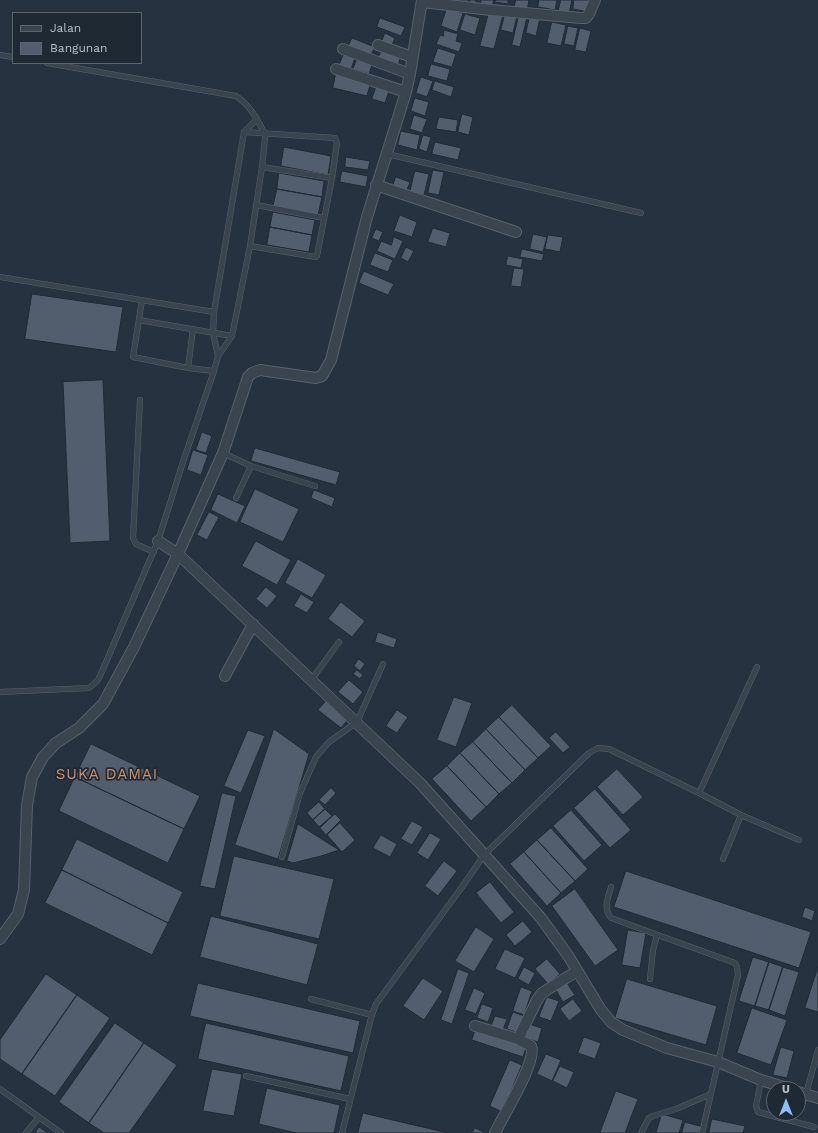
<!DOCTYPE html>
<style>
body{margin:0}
#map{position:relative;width:818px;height:1133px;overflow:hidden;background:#26323f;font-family:"Work Sans",sans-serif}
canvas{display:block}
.legend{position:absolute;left:12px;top:12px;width:130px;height:52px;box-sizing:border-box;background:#1f2934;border:1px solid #5c6570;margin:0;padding:5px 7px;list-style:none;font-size:12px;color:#b7bfca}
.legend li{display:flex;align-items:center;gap:8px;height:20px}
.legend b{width:20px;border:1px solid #5c6570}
.north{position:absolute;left:766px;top:1081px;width:40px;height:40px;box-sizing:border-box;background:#1f2934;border:1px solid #5c6570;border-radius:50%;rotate:0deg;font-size:11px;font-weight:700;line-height:16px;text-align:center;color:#b7bfca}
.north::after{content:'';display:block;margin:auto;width:14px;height:18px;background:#92bcf4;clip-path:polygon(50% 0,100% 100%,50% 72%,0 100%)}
</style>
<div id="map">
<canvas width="818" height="1133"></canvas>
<ul class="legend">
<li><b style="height:5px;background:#3a444f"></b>Jalan</li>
<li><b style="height:11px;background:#525d6d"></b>Bangunan</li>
</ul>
<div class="north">U</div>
</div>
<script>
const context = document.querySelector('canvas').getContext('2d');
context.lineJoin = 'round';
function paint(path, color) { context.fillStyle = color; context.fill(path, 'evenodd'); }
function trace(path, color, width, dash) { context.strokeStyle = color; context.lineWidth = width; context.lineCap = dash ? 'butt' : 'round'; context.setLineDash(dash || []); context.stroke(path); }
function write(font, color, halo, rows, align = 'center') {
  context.font = font + ' "Work Sans",sans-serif'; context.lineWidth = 3.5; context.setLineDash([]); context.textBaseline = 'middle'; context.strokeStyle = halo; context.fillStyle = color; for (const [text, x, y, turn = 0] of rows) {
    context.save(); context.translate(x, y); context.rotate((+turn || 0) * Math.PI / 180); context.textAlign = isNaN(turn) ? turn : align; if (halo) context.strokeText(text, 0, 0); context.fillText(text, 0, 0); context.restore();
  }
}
const building = new Path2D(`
 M456 0H468V3Z
 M470 0H476L475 5 469 4Z
 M481 0H494L492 6 481 3Z
 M496 0H508V4L495 2Z
 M516 0H529L527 11 514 8Z
 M539 0H557L555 10 538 7Z
 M561 0H572L569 14 558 12Z
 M574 0H591L589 12 573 9Z
 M447 8 463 13 457 32 441 26Z
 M489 12 503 15 494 49 480 46Z
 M465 14 480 18 475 35 460 30Z
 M505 14 517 16 513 33 501 30Z
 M519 15 527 17 520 47 512 45Z
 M530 16 540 18 536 36 526 33Z
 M380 18 405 27 401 36 377 27Z
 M552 22 566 25 561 46 547 43Z
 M568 26 578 28 574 46 564 44Z
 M580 28 591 31 586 52 575 50Z
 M444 30 458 34 456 41 462 43 459 52 436 44 440 35 443 36Z
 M385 33 395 38 392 45 382 41Z
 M352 38 375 47 370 57 348 47Z
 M438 48 456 54 452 67 433 62Z
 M382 49 401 56 397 68 377 61Z
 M345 51 356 55 350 72 338 68Z
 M358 57 373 62 369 74 353 69Z
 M431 64 450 69 447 81 428 76Z
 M336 73 371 81 367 96 333 88Z
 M421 77 433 81 427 97 416 93Z
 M435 81 454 87 451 97 432 90Z
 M377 84 390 88 385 103 372 99Z
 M415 98 429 102 425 116 411 111Z
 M462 114 473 117 469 135 458 132Z
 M414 115 427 119 422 133 410 129Z
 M439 117 458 120 456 132 436 129Z
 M401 131 420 135 417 150 398 145Z
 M423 135 431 137 427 152 419 149Z
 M435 142 461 148 458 160 432 154Z
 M284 147 331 156 328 175 281 166Z
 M346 157 370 161 368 170 345 167Z
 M433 170 444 172 439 195 428 193Z
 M342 171 368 176 366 187 340 182Z
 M415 171 429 174 424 195 410 192Z
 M279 173 324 181 322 197 277 189Z
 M396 177 410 182 406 193 392 188Z
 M277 189 322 197 318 215 273 207Z
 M273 212 315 220 312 235 270 227Z
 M400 215 417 222 412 237 394 231Z
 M270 227 312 235 309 252 267 245Z
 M433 228 450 233 446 247 428 242Z
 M376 229 383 232 379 241 372 238Z
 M533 234 547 237 543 252 530 249Z
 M548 235 563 237 560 252 545 249Z
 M394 237 403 241 395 259 377 251 381 241 391 245Z
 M406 247 414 251 408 262 401 258Z
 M522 249 544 254 542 261 520 257Z
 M375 253 393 260 388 272 370 265Z
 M508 256 523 259 521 268 506 265Z
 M514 268 524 269 521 287 511 286Z
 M364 271 394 284 388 295 359 283Z
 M32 294 123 307 116 352 25 339Z
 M103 380 110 541 70 543 63 382Z
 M202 432 212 436 206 453 196 450Z
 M255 448 340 472 336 485 251 461Z
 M193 450 208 455 201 475 187 470Z
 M255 489 299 509 283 542 240 522Z
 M314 490 335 498 332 507 311 498Z
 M218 494 245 506 237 523 211 510Z
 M209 512 219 517 207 540 197 535Z
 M256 541 291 560 277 585 242 566Z
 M298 559 326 575 312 598 285 583Z
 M266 587 277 596 267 608 256 599Z
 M301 594 314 602 307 613 294 606Z
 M341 602 365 621 352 637 328 619Z
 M378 632 397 639 394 648 375 642Z
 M359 659 365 664 360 671 354 666Z
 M357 670 363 675 360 679 353 674Z
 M349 680 363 692 353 704 338 692Z
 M454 697 472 703 456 747 437 740Z
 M327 700 349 718 341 728 318 710Z
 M512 705 551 746 538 758 499 717Z
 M397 710 408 717 397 733 386 726Z
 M499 717 538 758 525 770 486 729Z
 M274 729 309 754 278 859 235 845Z
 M486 729 525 770 512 783 473 742Z
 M248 730 265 736 241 793 224 786Z
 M556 732 570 747 563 753 549 738Z
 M473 742 512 783 499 794 460 753Z
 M91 744 200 796 184 829 75 777Z
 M460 753 499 794 486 807 447 766Z
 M447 766 486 807 471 821 432 779Z
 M617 769 643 797 623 815 597 787Z
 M75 777 184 829 168 863 59 811Z
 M331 788 336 793 325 805 319 800Z
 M595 789 631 830 610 848 574 808Z
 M222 793 236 796 215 889 200 886Z
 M319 802 325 809 313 820 307 813Z
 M325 809 332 816 319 827 313 820Z
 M571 810 602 845 584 861 553 826Z
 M335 814 341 820 326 835 320 828Z
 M412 821 423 827 412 845 401 839Z
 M340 823 355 840 342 852 327 835Z
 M298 824 339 850 321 856 293 863 287 861Z
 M551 828 588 869 575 881 537 840Z
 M430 833 441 839 428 860 417 853Z
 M381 835 397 844 390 857 373 848Z
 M77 839 183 892 168 923 62 870Z
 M537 840 575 881 561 893 524 852Z
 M524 852 561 893 547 906 510 864Z
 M234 856 334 879 319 939 220 916Z
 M444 861 457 871 438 896 425 886Z
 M62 870 168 923 152 955 45 903Z
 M626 871 811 932 799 968 614 907Z
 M490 882 514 912 501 923 476 893Z
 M575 889 618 950 595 966 552 906Z
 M805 907 815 911 812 921 802 917Z
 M211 916 318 944 307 985 200 957Z
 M523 921 532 932 515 946 506 935Z
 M476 927 494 939 474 972 455 961Z
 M628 930 646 933 640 968 622 965Z
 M505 949 525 958 515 978 495 969Z
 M753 957 769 962 755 1006 739 1001Z
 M547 959 560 974 548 984 535 969Z
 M769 962 783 967 769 1010 755 1006Z
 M524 967 535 973 529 985 518 979Z
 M783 967 799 972 785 1016 769 1010Z
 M818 967V1012L805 1008Z
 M458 969 469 973 452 1024 441 1020Z
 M46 974 77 995 22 1074 0 1059V1040Z
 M423 978 443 991 424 1020 403 1006Z
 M627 979 717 1006 706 1045 615 1018Z
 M565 980 575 995 563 1002 554 987Z
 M198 983 360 1021 353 1053 190 1016Z
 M521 987 532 991 524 1015 513 1011Z
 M474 988 485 993 476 1014 465 1010Z
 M77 995 110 1018 55 1096 22 1074Z
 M547 997 559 1001 551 1021 539 1017Z
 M573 999 582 1011 569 1021 560 1009Z
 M482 1004 493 1008 488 1022 477 1018Z
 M752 1008 787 1020 771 1065 737 1053Z
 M513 1012 524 1016 519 1033 507 1029Z
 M495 1016 507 1019 502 1033 490 1030Z
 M115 1023 144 1043 89 1123 59 1102Z
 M206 1023 349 1056 341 1091 198 1059Z
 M526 1023 542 1028 538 1042 522 1037Z
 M476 1028 527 1045 523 1057 472 1040Z
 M584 1037 601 1043 595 1059 578 1053Z
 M144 1043 177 1065 129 1133H104L89 1123Z
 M781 1047 794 1051 787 1078 773 1075Z
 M546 1054 561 1060 552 1081 537 1074Z
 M510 1060 522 1065 502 1112 490 1106Z
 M560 1066 574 1072 567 1088 553 1081Z
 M212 1069 242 1074 234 1116 203 1111Z
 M267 1088 340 1105 334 1133H296L259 1124Z
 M616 1091 638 1099 625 1133H600Z
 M363 1113 448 1133H358Z
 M662 1114 683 1120 679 1133H656Z
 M712 1119 745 1126 743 1133H709Z
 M685 1122 703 1127 701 1133H682Z
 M39 1127 48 1133H35Z
 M475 1128 486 1133H472Z`);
paint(building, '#525d6d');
trace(building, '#212b36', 1);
const service = new Path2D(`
 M0 55 13 57
 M244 132 335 138 337 143 332 178 317 256 316 257 250 246
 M387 154 641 213
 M262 167 332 178
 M256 205 324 218
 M0 277 214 312
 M142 300 133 357 188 368 214 371
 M139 320 232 336
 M218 356 213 333 214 312 244 132 256 120
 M188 368 193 329
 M140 400 133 538 136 544 154 552
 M223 453 251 466 315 486
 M236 498 251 466
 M312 679 339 642
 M0 692 89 688 97 681 100 676 158 541 184 459 214 371 218 356 232 336 250 246 262 167 265 138V134C257 119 250 105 236 96L47 63
 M699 793 741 815 799 840
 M282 857 300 793 316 757 329 742 357 722 383 664
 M723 859 741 815
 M611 887C608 898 603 908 611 918L735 963 737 967 738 975 702 1133
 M650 979 653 950 657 935
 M311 999 372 1015
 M246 1076 350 1099
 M761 1080 756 1106 758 1112 814 1127
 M0 1089 61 1133
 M806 1094 818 1050
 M26 1133 39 1117
 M342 1133 371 1018 376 1004 462 887 484 855 589 753 598 748 609 749 699 793 757 667
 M641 1133 649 1118 653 1116 676 1109 711 1094`);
const minor = new Path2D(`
 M422 0 410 74 406 92 367 217 331 360 322 376 316 378 260 370 252 373 248 377 223 453 178 554 420 783 541 918 569 957 601 1010 611 1022 623 1030 667 1048 718 1062 761 1080 790 1089
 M422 2 491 10 581 18H586L589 14 595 0
 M378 45 412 57
 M343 49 410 74
 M336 69 406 92
 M376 185 516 232
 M225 676 253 624
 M0 939 18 914 24 890 27 805 32 777 43 757 56 743 79 728 103 704 134 647 178 554 158 541
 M475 1026 518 1039
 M798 1092 818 1098
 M495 1133C502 1117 538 1061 531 1046L518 1039 537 1000 542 993 577 971`);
trace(service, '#58626d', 6);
trace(minor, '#58626d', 12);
trace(service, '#3a444f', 5);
trace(minor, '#3a444f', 10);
context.letterSpacing = '1px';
write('15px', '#d1926a', '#1f2934', [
 ["SUKA DAMAI",107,775]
]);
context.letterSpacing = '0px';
</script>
